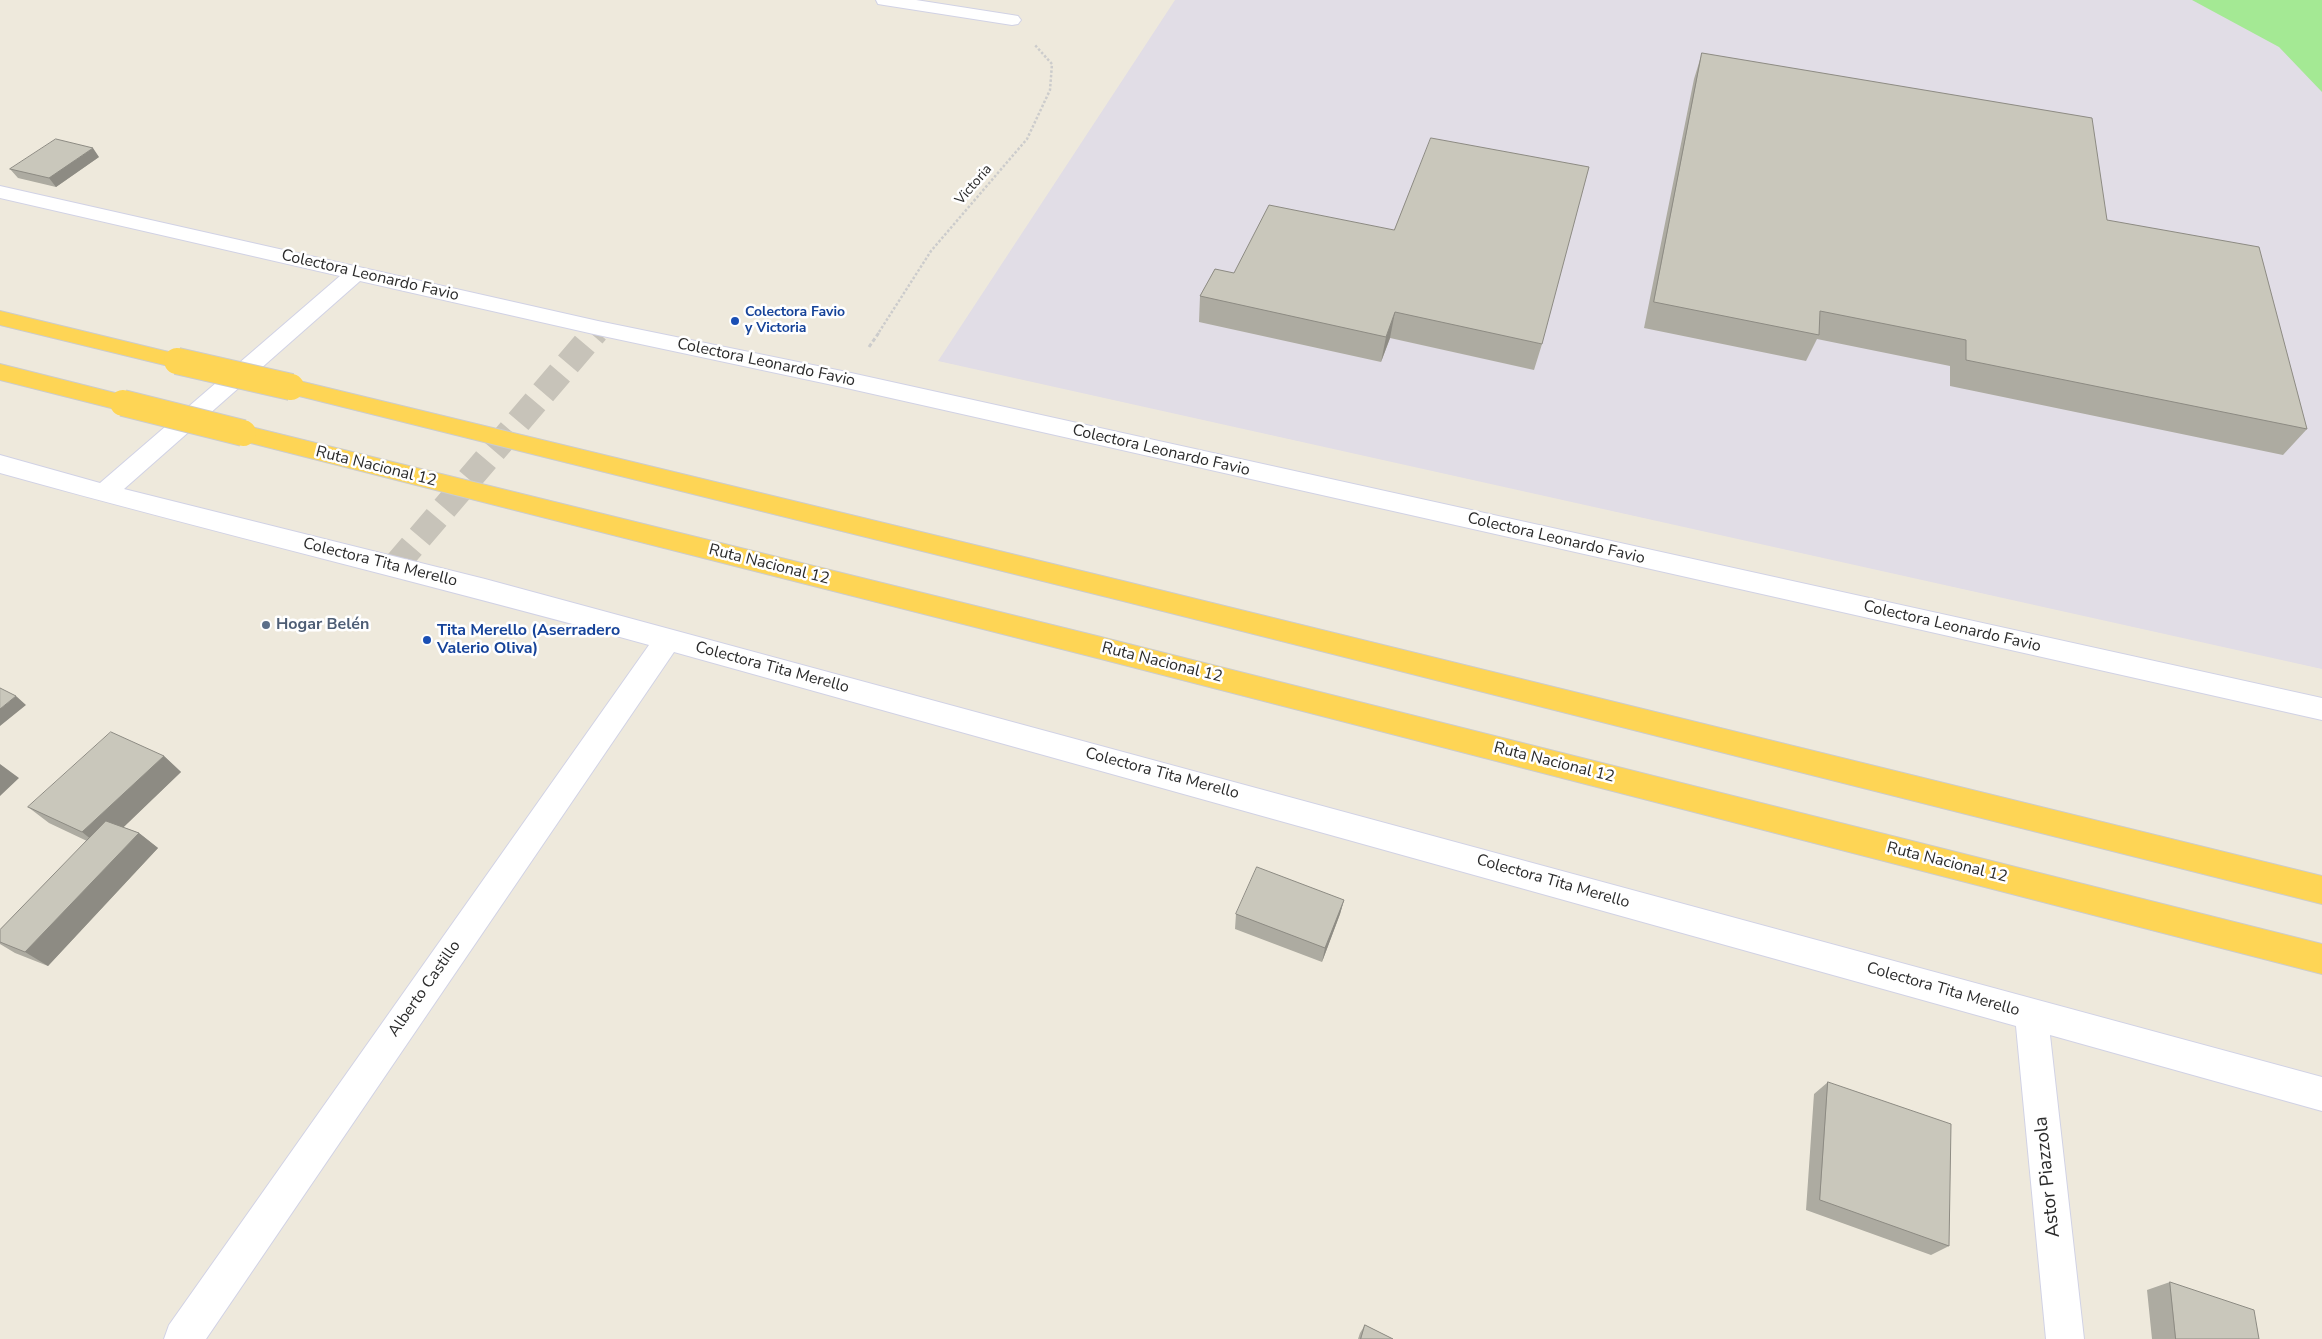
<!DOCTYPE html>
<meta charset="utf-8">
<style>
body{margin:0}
canvas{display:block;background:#eee9dc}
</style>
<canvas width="2322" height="1339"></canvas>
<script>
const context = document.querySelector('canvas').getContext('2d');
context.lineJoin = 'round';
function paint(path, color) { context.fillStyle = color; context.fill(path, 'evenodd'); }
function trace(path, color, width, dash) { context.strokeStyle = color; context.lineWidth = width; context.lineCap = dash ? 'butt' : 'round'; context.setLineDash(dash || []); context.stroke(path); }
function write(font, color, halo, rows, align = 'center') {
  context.font = font + ' "Nunito Sans",sans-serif'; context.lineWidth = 5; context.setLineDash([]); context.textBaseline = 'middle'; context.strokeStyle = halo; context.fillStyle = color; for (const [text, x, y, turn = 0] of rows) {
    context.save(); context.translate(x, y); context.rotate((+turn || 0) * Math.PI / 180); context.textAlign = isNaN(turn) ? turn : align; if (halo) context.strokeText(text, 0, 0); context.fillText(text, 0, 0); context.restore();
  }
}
paint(new Path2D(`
 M1175 0H2322V669L938 361Z`), '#e1dde6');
paint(new Path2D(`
 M2192 0H2322V92L2279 47Z`), '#a4e994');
trace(new Path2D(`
 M595 332 598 328`), '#c7c3b9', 19, [19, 9]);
trace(new Path2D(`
 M395 566 596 331`), '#c7c3b9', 26, [26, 12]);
const minor = new Path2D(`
 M876 0H916L1012 15 1018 16 1021 20 1018 24 1012 25 884 5 878 4Z
 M0 186 598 321 842 371 2322 698V720L842 387 598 335 360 281 124 489 485 579 2322 1077V1111L2050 1035 2084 1339H2046L2016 1026 674 652 206 1339H164L169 1325 649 645C433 585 215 533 0 473V455L100 483 340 276 0 198Z`);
const trunk = new Path2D(`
 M0 311 177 354 185 356 188 361 185 366 177 368 0 325Z
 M0 364 131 397 135 403 131 409 123 411 0 380Z
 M291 379 1123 581 2322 876V904L1123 601 283 392 280 387 283 382Z
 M243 425 1097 636 2322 944V974L1097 658 235 439 231 433 235 427Z`);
trace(minor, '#d1d2e5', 2);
trace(trunk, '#ccc', 2);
trace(new Path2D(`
 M879 332 931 251 1027 139 1050 90 1052 64 1034 44`), '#ccc', 2.5, [2.5, 2]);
trace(new Path2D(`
 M869 347 880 331`), '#ccc', 3, [4, 2.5]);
paint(minor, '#fff');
paint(trunk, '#fed555');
const trunkBridge = new Path2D(`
 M177 361 291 387
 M123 403 243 433`);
trace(trunkBridge, '#ccc', 28, []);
trace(trunkBridge, '#fed555', 26);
paint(new Path2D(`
 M1702 53 2107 220 2307 429 2283 455 1950 386V366L1817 339 1806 361 1644 328 1694 79Z
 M99 157 56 187 18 178 10 169Z
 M1215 269 1542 344 1534 370 1390 338 1381 362 1199 322 1200 296Z
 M164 756 181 772 123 827 139 833 158 848 48 966 15 953 0 944V930L87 841 49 823 28 807Z
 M1344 900 1340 914 1322 962 1235 929 1236 914Z
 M1828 1082 1949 1246 1931 1255 1806 1210 1814 1094Z
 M2170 1282 2259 1339H2152L2147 1290Z
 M1365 1325 1393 1339H1358L1360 1333Z`), '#adaba1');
paint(new Path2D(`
 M93 148 99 157 56 187 49 178Z
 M1395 312 1390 338 1381 362 1386 337Z
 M16 696 26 705 0 726V709Z
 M164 756 181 772 102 848 82 832Z
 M0 764 19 778 0 796Z
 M139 833 158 848 48 966 25 952Z
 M1344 900 1340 914 1322 962 1325 948Z`), '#8d8b83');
const building = new Path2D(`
 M1702 53 2092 118 2107 220 2259 247 2307 429 1966 360V340L1820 311 1819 335 1654 302Z
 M1431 138 1589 167 1542 344 1395 312 1386 337 1200 296 1215 269 1234 273 1269 205 1394 230Z
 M56 139 93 148 49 178 10 169Z
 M0 688 16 696 0 709Z
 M111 732 164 756 82 832 28 807Z
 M106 821 139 833 25 952 0 942V930Z
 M1257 867 1344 900 1325 948 1236 914Z
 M1828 1082 1951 1124 1949 1246 1820 1200Z
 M2170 1282 2254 1310 2259 1339H2176Z
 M1365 1325 1393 1339H1361Z`);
paint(building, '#c9c7bb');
trace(building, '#8d8b83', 1);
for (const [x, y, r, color] of [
 [735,321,5,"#1a4fb4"],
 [266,625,5,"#5c6f8a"],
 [427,640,5,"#1a4fb4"]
]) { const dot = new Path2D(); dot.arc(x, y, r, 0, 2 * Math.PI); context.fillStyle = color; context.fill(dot); trace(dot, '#fff', 2); }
write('14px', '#2b2b2b', '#fff', [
 ["Victoria",974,185,-49]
]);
write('bold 14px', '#164399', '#fff', [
 ["Colectora Favio",745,313],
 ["y Victoria",745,329]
], 'left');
write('16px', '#2b2b2b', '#fff', [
 ["Colectora Leonardo Favio",370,276,13],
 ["Colectora Leonardo Favio",766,363,12],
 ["Colectora Leonardo Favio",1161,451,13],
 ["Ruta Nacional 12",376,467,14],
 ["Colectora Leonardo Favio",1556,539,13],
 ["Colectora Tita Merello",380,563,14],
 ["Ruta Nacional 12",769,565,14],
 ["Colectora Leonardo Favio",1952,627,13],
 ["Ruta Nacional 12",1162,663,14],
 ["Colectora Tita Merello",772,668,15],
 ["Ruta Nacional 12",1554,763,14],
 ["Colectora Tita Merello",1162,774,15],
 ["Ruta Nacional 12",1947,863,14],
 ["Colectora Tita Merello",1553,882,16],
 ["Alberto Castillo",425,989,-55],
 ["Colectora Tita Merello",1943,990,16]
]);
write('bold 16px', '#4e5e75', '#fff', [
 ["Hogar Belén",276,625]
], 'left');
write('bold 16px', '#164399', '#fff', [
 ["Tita Merello (Aserradero",437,631],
 ["Valerio Oliva)",437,649]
], 'left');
write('19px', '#2b2b2b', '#fff', [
 ["Astor Piazzola",2048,1177,-96]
]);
</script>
